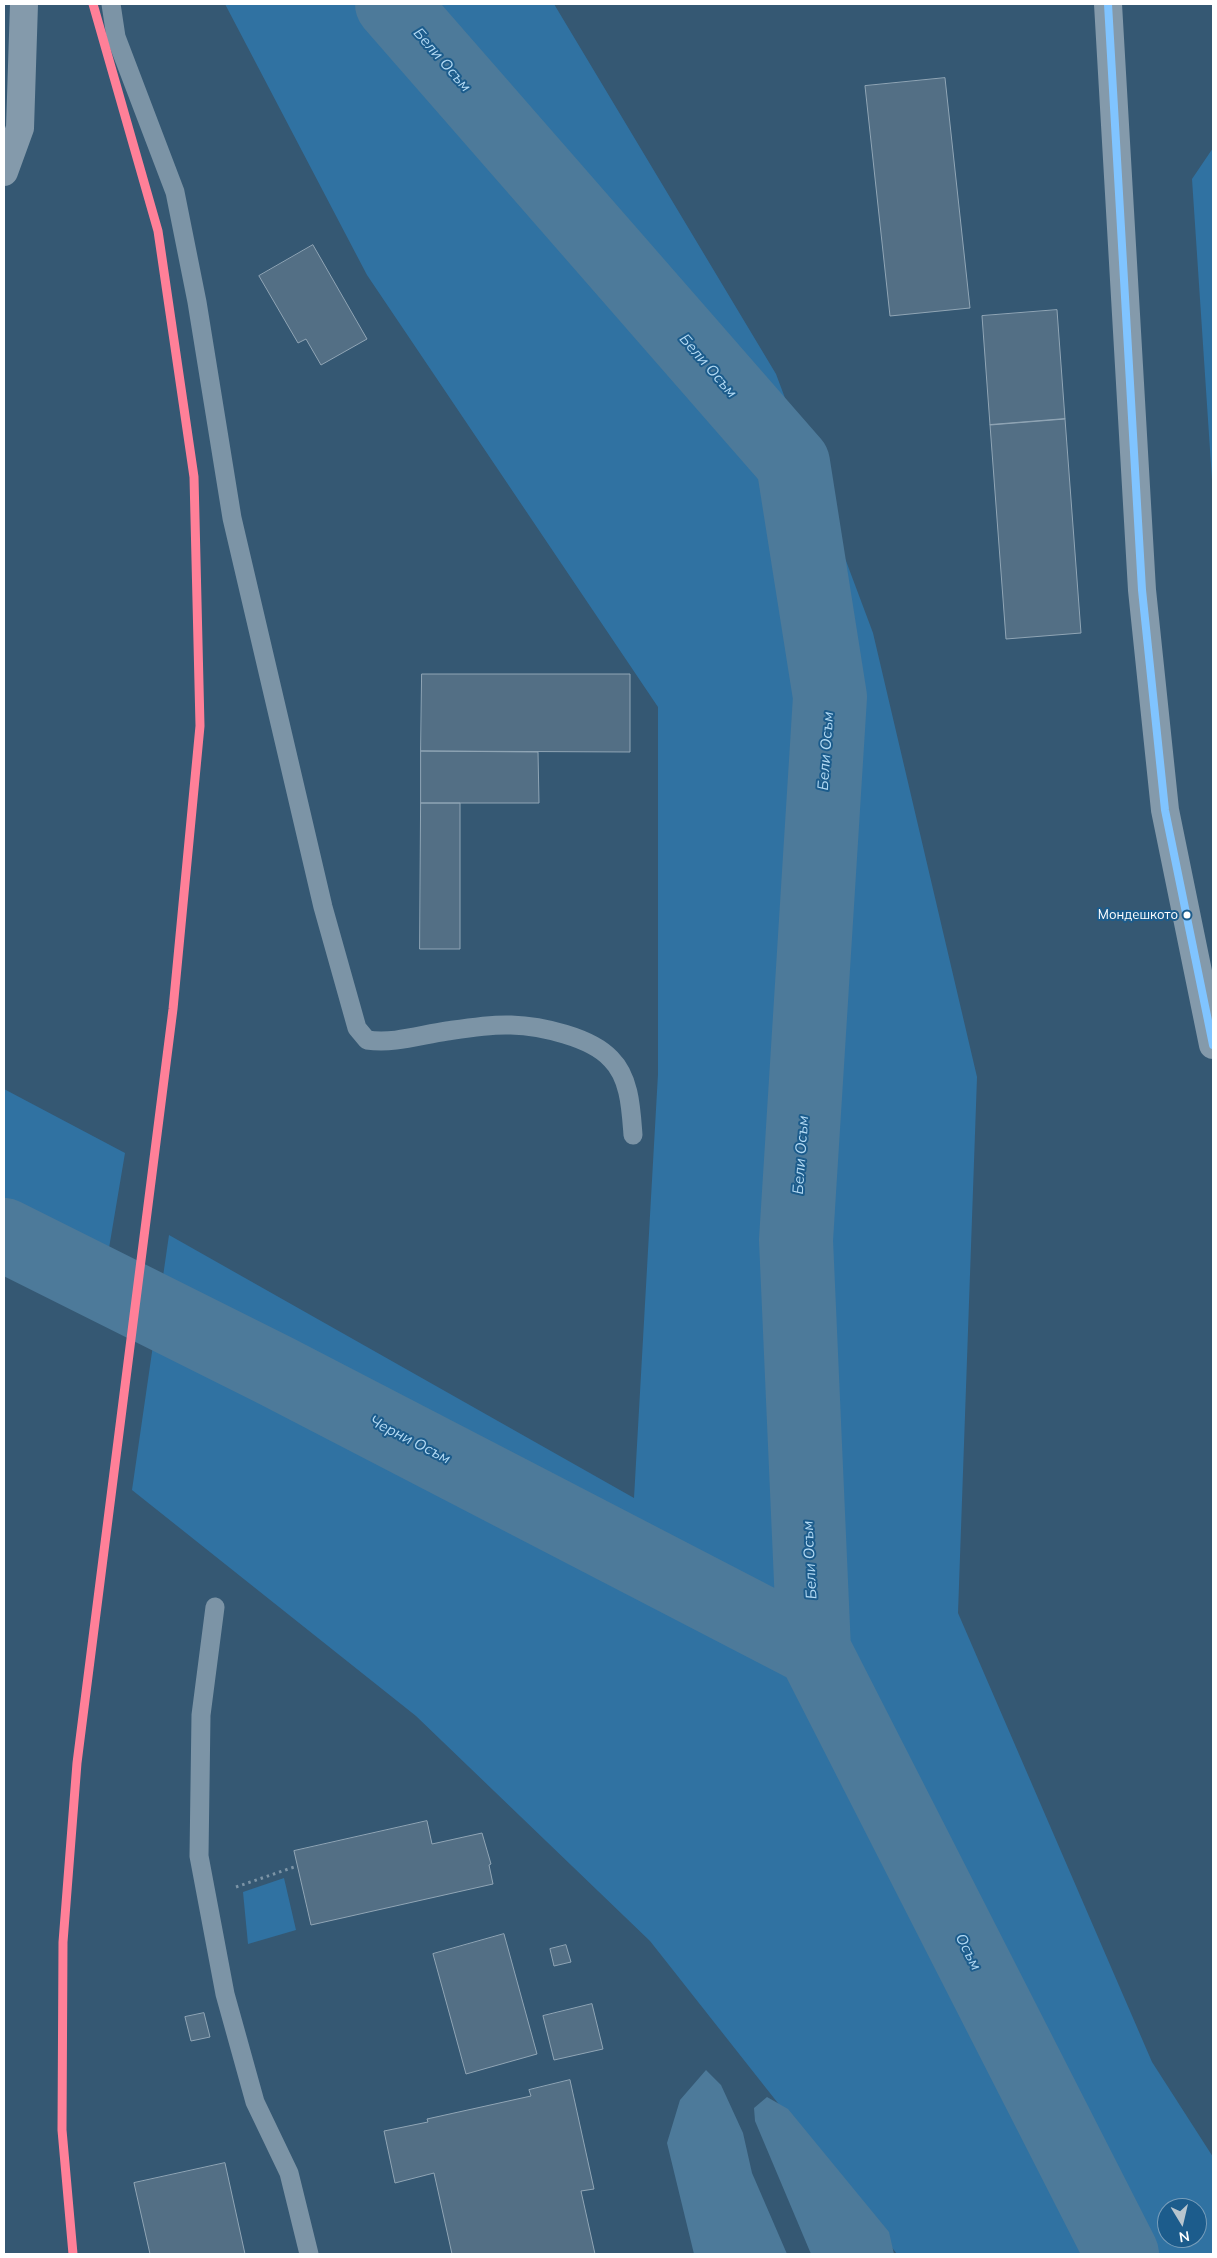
<!DOCTYPE html>
<meta charset="utf-8">
<style>
body{margin:0}
#map{position:relative;width:1217px;height:2258px;overflow:hidden;background:#355873;font-family:Mulish,sans-serif}
canvas{display:block}
.frame{position:absolute;inset:0;border:5px solid #fff;pointer-events:none}
.north{position:absolute;left:1157px;top:2198px;width:50px;height:50px;box-sizing:border-box;background:#1c5c8c;border:1px solid #779dba;border-radius:50%;rotate:171deg;font-size:14px;font-weight:700;line-height:20px;text-align:center;color:#fff}
.north::after{content:'';display:block;margin:auto;width:18px;height:22px;background:#b8c5ce;clip-path:polygon(50% 0,100% 100%,50% 72%,0 100%)}
</style>
<div id="map">
<canvas width="1217" height="2258"></canvas>
<div class="frame"></div>
<div class="north">N</div>
</div>
<script>
const context = document.querySelector('canvas').getContext('2d');
context.lineJoin = 'round';
function paint(path, color) { context.fillStyle = color; context.fill(path, 'evenodd'); }
function trace(path, color, width, dash) { context.strokeStyle = color; context.lineWidth = width; context.lineCap = dash ? 'butt' : 'round'; context.setLineDash(dash || []); context.stroke(path); }
function write(font, color, halo, rows, align = 'center') {
  context.font = font + ' Mulish,sans-serif'; context.lineWidth = 4; context.setLineDash([]); context.textBaseline = 'middle'; context.strokeStyle = halo; context.fillStyle = color; for (const [text, x, y, turn = 0] of rows) {
    context.save(); context.translate(x, y); context.rotate((+turn || 0) * Math.PI / 180); context.textAlign = isNaN(turn) ? turn : align; if (halo) context.strokeText(text, 0, 0); context.fillText(text, 0, 0); context.restore();
  }
}
paint(new Path2D(`
 M225 4H554L776 374 873 633 977 1077 958 1613 1152 2062 1213 2157V2254H897L650 1941 416 1716 132 1490 169 1235 634 1498 658 1074V707L367 275ZM1167 2208H1197V2238H1167Z
 M1213 148V495L1192 179Z
 M4 1089 125 1153 106 1266 4 1207Z
 M284 1878 296 1930 248 1944 243 1892Z`), '#3072a2');
paint(new Path2D(`
 M706 2070 721 2085 743 2133 752 2173 787 2254H694L667 2143 680 2100Z
 M767 2097 788 2109 889 2232 894 2254H811L755 2121 754 2108Z`), '#4d7a9a');
trace(new Path2D(`
 M392 4 793 463 830 697 796 1240 814 1650 1122 2254
 M4 1235 276 1371 814 1650`), '#4d7a9a', 74);
const building = new Path2D(`
 M945 78 970 308 890 316 865 86Z
 M313 245 367 339 321 365 306 339 298 343 259 276Z
 M1057 310 1065 419 990 425 982 316Z
 M1065 419 1081 633 1006 639 990 425Z
 M422 674H630V752L421 751Z
 M421 751 538 752 539 803H421Z
 M421 803H460V949H420Z
 M427 1821 432 1844 482 1833 491 1864 489 1865 493 1884 311 1925 294 1851Z
 M504 1934 537 2054 466 2074 433 1954Z
 M566 1945 571 1962 554 1966 550 1949Z
 M592 2004 603 2049 554 2060 543 2016Z
 M204 2013 210 2037 191 2041 185 2017Z
 M570 2080 594 2189 581 2191 595 2254H452L434 2173 395 2183 384 2131 428 2122 427 2119 531 2096 529 2090Z
 M225 2163 245 2254H150L134 2183Z`);
paint(building, '#536f85');
trace(building, '#90a5b5', 1);
trace(new Path2D(`
 M236 1887 297 1866`), '#7c94a6', 3, [2.5, 4]);
trace(new Path2D(`
 M111 4 116 37 175 192 197 302 232 518 323 907 357 1028 367 1040C394 1044 420 1035 447 1031 467 1028 491 1024 511 1025 541 1026 591 1037 611 1059 630 1078 631 1109 633 1135
 M215 1607 201 1715 199 1856 225 1994 255 2102 289 2173 309 2254`), '#7c94a6', 19);
trace(new Path2D(`
 M1108 4 1142 590 1165 810 1213 1045
 M4 172 20 128 24 4`), '#849aab', 28);
trace(new Path2D(`
 M1108 4 1142 590 1165 810 1213 1045`), '#80c4ff', 8);
trace(new Path2D(`
 M73 2254 62 2130 63 1942 77 1763 173 1009 200 726 194 477 158 231 93 4`), '#ff8098', 9);
for (const [x, y, r, color] of [
 [1187,915,4.5,"#fff"]
]) { const dot = new Path2D(); dot.arc(x, y, r, 0, 2 * Math.PI); context.fillStyle = color; context.fill(dot); trace(dot, '#1c5c8c', 2); }
write('13px', '#fff', '#1c5c8c', [
 ["Мондешкото",1178,915]
], 'right');
write('italic 15px', '#b3daf4', '#1c5c8c', [
 ["Бели Осъм",442,60,49],
 ["Бели Осъм",708,366,49],
 ["Бели Осъм",826,751,-86],
 ["Бели Осъм",801,1155,-86],
 ["Черни Осъм",410,1440,27],
 ["Бели Осъм",810,1560,-93],
 ["Осъм",968,1952,63]
]);
</script>
